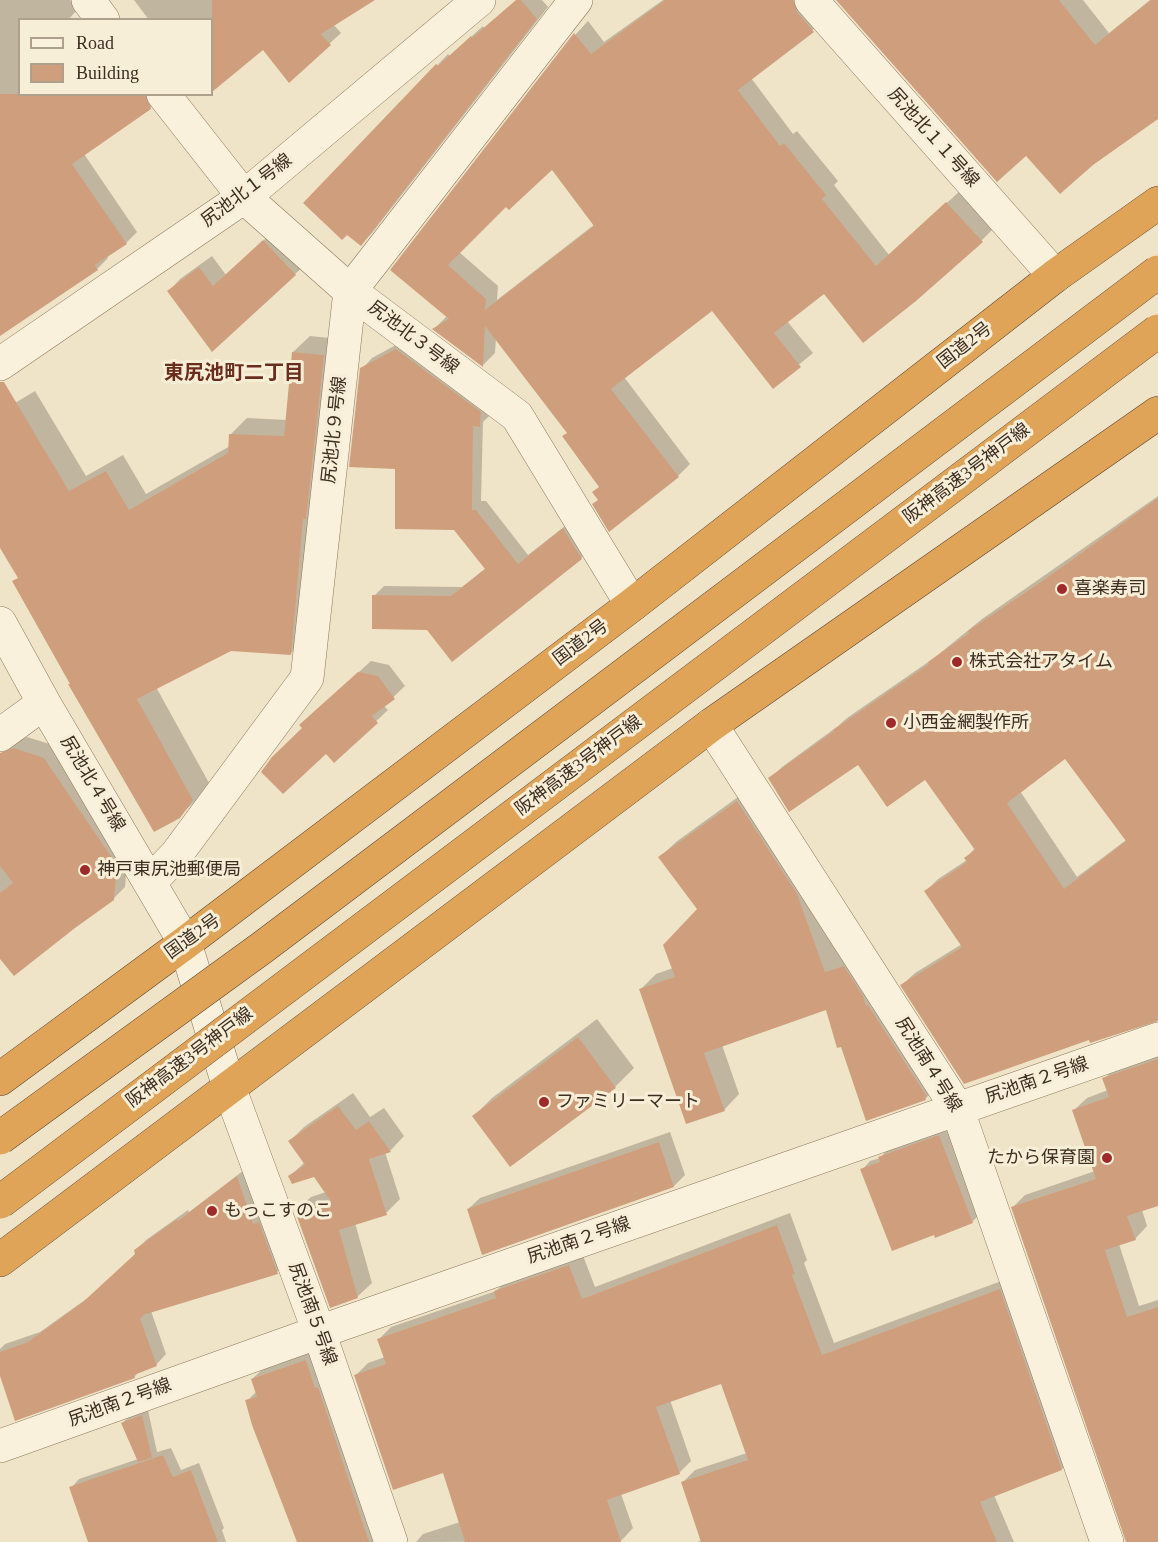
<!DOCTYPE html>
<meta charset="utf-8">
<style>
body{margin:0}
#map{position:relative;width:1158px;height:1542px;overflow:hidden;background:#f0e4c8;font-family:"Times New Roman",serif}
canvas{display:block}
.legend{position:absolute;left:18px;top:18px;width:195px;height:78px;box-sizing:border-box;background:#f7eed8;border:2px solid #ada18e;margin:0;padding:8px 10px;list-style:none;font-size:18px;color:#3d2e20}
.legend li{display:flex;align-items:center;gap:12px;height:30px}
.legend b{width:30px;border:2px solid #ada18e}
</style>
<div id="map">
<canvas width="1158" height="1542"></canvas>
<ul class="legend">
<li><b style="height:8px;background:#faf1dc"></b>Road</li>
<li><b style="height:16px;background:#cf9f7d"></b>Building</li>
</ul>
</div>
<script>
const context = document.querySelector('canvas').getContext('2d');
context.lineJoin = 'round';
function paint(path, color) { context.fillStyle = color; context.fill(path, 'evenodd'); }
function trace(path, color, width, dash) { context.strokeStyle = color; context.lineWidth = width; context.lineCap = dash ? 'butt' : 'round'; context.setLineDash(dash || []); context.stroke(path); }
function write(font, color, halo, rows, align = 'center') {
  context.font = font + ' "Times New Roman","Noto Sans JP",serif'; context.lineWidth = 6; context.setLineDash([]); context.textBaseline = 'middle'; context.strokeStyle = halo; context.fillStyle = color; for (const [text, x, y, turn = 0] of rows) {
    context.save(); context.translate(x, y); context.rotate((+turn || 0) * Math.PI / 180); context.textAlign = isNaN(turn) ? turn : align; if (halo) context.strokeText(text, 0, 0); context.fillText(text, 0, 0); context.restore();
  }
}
paint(new Path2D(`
 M0 0H70L78 9 68 20H20V94H160L161 96 150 108 84 154 137 232 126 243 107 256 108 258 97 269 0 334Z
 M134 0H367L333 24 341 33 289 81 264 48 212 90V20H149Z
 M517 0H542L548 7 372 233 361 244 305 203 448 54 450 56 483 26 484 28Z
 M663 0H806L822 20 810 33 751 78 793 134 797 131 838 181 834 185 889 255 960 191 994 228 981 241 824 292 787 321 813 353 773 386 713 309 624 377 690 464 678 476 599 499 600 486 568 432 496 338 495 353 483 365 434 329 447 316 392 270 576 34 588 21 604 42ZM552 168 595 224 497 300 498 286 459 252 506 205Z
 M838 0H1083L1109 33 1150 0H1158V116L1026 154Z
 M276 229 307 263 213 350 169 291 180 279 212 256 226 275Z
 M310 336 340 339 307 637 290 654 230 649 156 687 209 783 196 800 179 817 103 719 0 545V412L35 391 86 476 123 455 146 494 230 446V435L247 418 287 420 293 352Z
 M407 339 490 415 483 422 481 501H486L528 555 574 519 591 548 581 558 427 629 374 596 384 586 462 587 486 568 455 529 396 468 362 369 372 358Z
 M1158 496V1019L1089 1038 902 985 915 973 962 944 926 891 938 879 967 860 966 858 975 848 926 778 858 763 770 779 782 767 838 726 847 718 934 658 982 619ZM1065 757 1126 840 1077 877 1020 791Z
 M371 661 389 665 405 686 384 706 388 710 334 761 313 714Z
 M27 737 56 746 128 852 125 887 113 899 0 956V780L4 754 16 742Z
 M753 786 941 1083 925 1099 842 1045 827 1008 722 1045 739 1094 724 1110 640 990 656 974 673 968 698 909 660 857 676 842Z
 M597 1019 634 1068 615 1087 510 1165 474 1116 492 1098Z
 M1158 1052V1204L1142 1210 1147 1226 1135 1239 1119 1244 1139 1306 1158 1300V1542H1127L1013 1207 1025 1195 1095 1171 1074 1110 1087 1098 1108 1090 1104 1079 1117 1066Z
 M353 1093 370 1117 384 1108 404 1136 390 1151 385 1152 400 1199 386 1213 355 1223 372 1283 357 1297 296 1211 311 1197 326 1192 314 1175 290 1176 305 1162 290 1141 304 1127Z
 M948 1128 980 1214 972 1222 862 1170 870 1161 880 1158 888 1149Z
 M670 1132 685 1175 674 1186 468 1209 480 1198Z
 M248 1167 287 1262 277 1272 151 1311 166 1354 156 1365 140 1371 134 1377 0 1372V1349L5 1344 40 1332 96 1292 136 1254 135 1251 146 1240 188 1210 189 1212Z
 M790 1213 807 1260 804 1263 834 1343 1012 1277 1074 1457 1062 1469 994 1495 1014 1542H697L702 1540 683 1482 695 1470 747 1453 722 1382 670 1400 691 1461 679 1473 621 1494 633 1528 621 1541 416 1542 423 1534 460 1522 444 1471 355 1376 368 1363 385 1357 379 1339 391 1327 496 1291 508 1279 582 1253 595 1287Z
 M318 1349 386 1542H298L247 1401 257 1391 252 1379 265 1367Z
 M148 1410 157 1452 171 1448 181 1470 199 1463 224 1528 222 1530 226 1542H89L71 1488 79 1479 138 1459 122 1423 129 1417Z`), '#0003');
paint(new Path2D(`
 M212 0H375L321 34 331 45 289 83 263 50 212 92Z
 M516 0H521L537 19 361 246 347 235 342 240 303 203 436 64 438 66 471 36 472 38Z
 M665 0H793L797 12 814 32 738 90 780 146 784 143 826 195 822 199 876 266 946 202 983 242 916 301 863 343 824 294 774 333 801 367 773 389 712 311 611 389 679 477 609 532 592 504 598 500 592 492 599 487 562 436 567 433 485 326 483 367 432 329 449 319 390 270 574 33 591 54ZM552 170 594 226 485 310 486 299 448 265 506 207 509 210Z
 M836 0H1059L1095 45 1151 0H1158V119L1093 165 1060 194 1026 156 997 182Z
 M0 94H145L151 109 72 164 127 244 95 265 98 270 0 336Z
 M263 240 296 275 212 352 167 291 199 267 213 286Z
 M396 349 481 412 480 427 473 426 472 510H476L518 564 563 528 582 559 452 662 427 630 372 629V595L451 596 485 569 454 530 395 529V469L349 467 360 368Z
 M292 352 324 355 306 519H303L291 655 231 651 137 699 193 800 180 818 154 832 68 684H70L12 581 18 578 0 548V382H4L69 491 106 471 129 510 228 453 229 434 284 436Z
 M1158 498V1021L1090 1043 1089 1040 964 1084 900 985 962 947 924 891 967 862 964 858 975 850 925 780 887 807 858 765 789 812 768 778 834 731 833 730 929 664 928 662 969 633 968 631 1041 582ZM1065 759 1126 841 1064 889 1007 803Z
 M358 672 378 676 395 699 372 716 378 723 334 763 326 754 283 794 261 772 272 757 302 728 299 725Z
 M14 748 44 758 117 865 114 900 75 928 14 976 0 959V893L13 883 0 866V753Z
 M737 801 797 894 825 972 844 966 863 996 866 1006 868 1005 927 1097H925L926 1100 866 1121 841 1047 837 1048 826 1010 704 1053 725 1111 686 1124 639 989 675 977 663 945 697 909 658 857Z
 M578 1037 616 1088 510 1167 472 1116Z
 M1158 1059V1206L1127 1216 1136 1240 1105 1250 1127 1317 1158 1307V1542H1126L1011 1207 1096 1179 1072 1110 1109 1097 1102 1078Z
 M338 1106 356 1130 369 1121 391 1152 369 1159 387 1215 339 1230 358 1298 330 1308 295 1211 330 1200 314 1177 292 1184 288 1176 305 1165 288 1141Z
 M939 1135 973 1223 935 1238 934 1235 892 1251 860 1169 880 1162 878 1157Z
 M659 1142 674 1187 482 1255 467 1209Z
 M237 1176 253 1224 259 1222 278 1274 143 1315V1317L140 1318 157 1366 134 1375 135 1378 15 1421 0 1376V1352L28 1342 83 1302 135 1254 134 1250 177 1219 178 1221Z
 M777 1225 795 1274 792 1275 822 1355 1000 1289 1062 1470 980 1502 997 1542H701L681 1482 748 1460 721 1384 656 1407 680 1474 607 1500 621 1542H465L443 1473 393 1490 354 1375 386 1364 377 1339 496 1298 494 1291 569 1265 582 1299Z
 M306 1360 315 1388 318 1387 369 1542H297L252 1425 245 1400 257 1397 251 1379Z
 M142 1415 152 1458 138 1462 121 1423Z
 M163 1455 173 1477 191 1470 218 1542H88L69 1487Z`), '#cf9f7d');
const minor = new Path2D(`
 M88 0 103 20
 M811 0 1055 276
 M163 94 244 197 350 291 517 416 632 605
 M0 364 244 197 479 0
 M0 623 44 703 185 943 229 1087 319 1332 391 1542
 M711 725 957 1108 1107 1542
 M0 735 44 703
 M150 882 176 855 307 678 350 291 576 0
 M0 1446 319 1332 1158 1039`);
const highway = new Path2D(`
 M0 1079 185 943 632 605 1055 276 1158 203
 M0 1260 711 725 1158 413`);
trace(minor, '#8d765c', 34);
trace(highway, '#5b4430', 34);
trace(minor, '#faf1dc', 33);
trace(highway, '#e0a458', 33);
const highwayBridge = new Path2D(`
 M0 1138 263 947 1158 272
 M0 1202 1158 331`);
trace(highwayBridge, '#5b4430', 34, []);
trace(highwayBridge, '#e0a458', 33);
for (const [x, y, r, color] of [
 [1062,589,6,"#9e2a2b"],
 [957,662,6,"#9e2a2b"],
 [891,723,6,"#9e2a2b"],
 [85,870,6,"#9e2a2b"],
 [544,1102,6,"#9e2a2b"],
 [1107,1158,6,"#9e2a2b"],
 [212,1211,6,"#9e2a2b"]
]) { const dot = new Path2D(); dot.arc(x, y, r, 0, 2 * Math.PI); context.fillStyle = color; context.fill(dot); trace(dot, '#f7eed8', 2); }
write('18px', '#3d2e20', '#f7eed8', [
 ["尻池北１１号線",933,138,48],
 ["尻池北１号線",247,191,-37],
 ["尻池北３号線",413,338,37],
 ["国道2号",965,346,-38],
 ["尻池北９号線",335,430,-84],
 ["阪神高速3号神戸線",967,474,-37],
 ["国道2号",581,643,-37],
 ["阪神高速3号神戸線",579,766,-37],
 ["尻池北４号線",92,784,59],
 ["国道2号",193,937,-36],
 ["阪神高速3号神戸線",190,1058,-37],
 ["尻池南４号線",928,1065,58],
 ["尻池南２号線",1037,1081,-19],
 ["尻池南２号線",579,1241,-19],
 ["尻池南５号線",312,1314,70],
 ["尻池南２号線",120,1403,-20]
]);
write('18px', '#3d2e20', '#f7eed8', [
 ["喜楽寿司",1074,589],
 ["株式会社アタイム",969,662],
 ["小西金網製作所",903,723],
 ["神戸東尻池郵便局",97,870],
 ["ファミリーマート",556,1102],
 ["たから保育園",1095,1158,"right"],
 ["もっこすのこ",224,1211]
], 'left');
write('bold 20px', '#6b2e1e', '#f7eed8', [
 ["東尻池町二丁目",234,374]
]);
</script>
